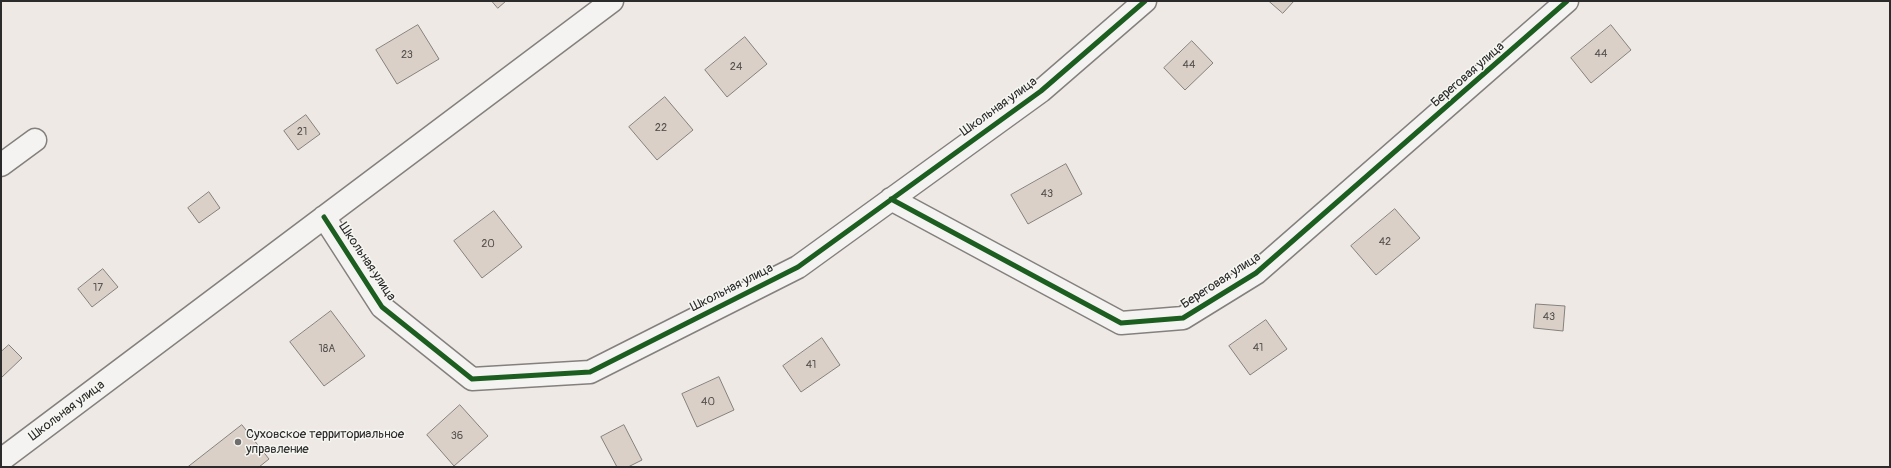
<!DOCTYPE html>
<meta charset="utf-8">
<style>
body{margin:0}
#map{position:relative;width:1891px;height:468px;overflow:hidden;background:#eee9e4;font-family:Pangolin,sans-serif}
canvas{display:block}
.frame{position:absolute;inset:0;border:2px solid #2b2b2b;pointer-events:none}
</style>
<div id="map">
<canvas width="1891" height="468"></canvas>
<div class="frame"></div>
</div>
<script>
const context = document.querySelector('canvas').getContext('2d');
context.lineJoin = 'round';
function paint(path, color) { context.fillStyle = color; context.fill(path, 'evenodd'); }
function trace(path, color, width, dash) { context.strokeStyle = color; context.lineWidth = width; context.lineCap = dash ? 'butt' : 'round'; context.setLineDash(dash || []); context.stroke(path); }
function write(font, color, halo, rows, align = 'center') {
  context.font = font + ' Pangolin,sans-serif'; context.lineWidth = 3; context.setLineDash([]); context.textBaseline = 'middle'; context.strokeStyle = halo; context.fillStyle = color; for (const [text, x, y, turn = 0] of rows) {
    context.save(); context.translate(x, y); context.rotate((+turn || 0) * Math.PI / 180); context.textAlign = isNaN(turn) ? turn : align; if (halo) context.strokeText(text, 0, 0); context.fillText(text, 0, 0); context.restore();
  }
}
const building = new Path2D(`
 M492 1H506L498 8Z
 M1269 1H1294L1283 13Z
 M418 25 439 59 397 84 376 50Z
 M1611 25 1631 50 1591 83 1571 58Z
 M745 37 767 64 727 97 705 70Z
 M1192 41 1213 63 1185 90 1164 68Z
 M665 97 693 130 657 160 629 127Z
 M306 115 320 134 298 150 284 131Z
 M1066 164 1082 194 1028 224 1011 195Z
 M209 192 220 208 199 223 188 208Z
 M1395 209 1420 238 1376 275 1351 246Z
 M494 211 522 247 482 278 454 241Z
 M103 269 118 287 92 307 78 289Z
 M1536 304 1565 306 1563 331 1534 328Z
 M331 311 365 356 324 386 290 342Z
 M1266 320 1287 349 1250 375 1229 346Z
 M822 338 840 365 801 392 783 366Z
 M9 345 22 358 1 378V352Z
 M719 377 734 410 697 427 682 394Z
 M460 405 488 436 454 466 427 435Z
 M242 425 269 459 259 467H188Z
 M624 425 642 460 628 467H617L601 437Z`);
paint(building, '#dbd0c7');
trace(building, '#83807e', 1);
const minor = new Path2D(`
 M1 165 35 140
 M891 199 1121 323 1183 318 1256 273 1567 1
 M324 217 382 307 472 379 590 372 798 267 1041 91 1145 1
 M1 460 612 1`);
trace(minor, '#83807e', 25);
trace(minor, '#f4f3f1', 22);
trace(new Path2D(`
 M891 199 1121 323 1183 318 1256 273 1567 1
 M324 217 382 307 472 379 590 372 798 267 1041 91 1145 1`), '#1b5e20', 5);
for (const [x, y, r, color] of [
 [238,442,4,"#6f6e6c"]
]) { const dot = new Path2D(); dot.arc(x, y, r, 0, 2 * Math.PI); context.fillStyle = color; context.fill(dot); trace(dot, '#f6f6f2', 1.5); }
write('11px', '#575452', null, [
 ["44",1601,54],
 ["23",407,55],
 ["44",1189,65],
 ["24",736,67],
 ["22",661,128],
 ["21",302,132],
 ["43",1047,194],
 ["42",1385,242],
 ["20",488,244],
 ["17",98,288],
 ["43",1549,317],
 ["41",1258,348],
 ["18А",327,349],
 ["41",811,365],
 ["40",708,402],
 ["36",457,436]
]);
write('13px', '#2b2b2b', '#f6f6f2', [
 ["Береговая улица",1468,75,-41],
 ["Школьная улица",999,107,-36],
 ["Школьная улица",367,262,56],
 ["Береговая улица",1221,281,-33],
 ["Школьная улица",732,288,-27],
 ["Школьная улица",67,411,-37]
]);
write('13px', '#2b2b2b', '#f6f6f2', [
 ["Суховское территориальное",246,435],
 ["управление",246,450]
], 'left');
</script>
